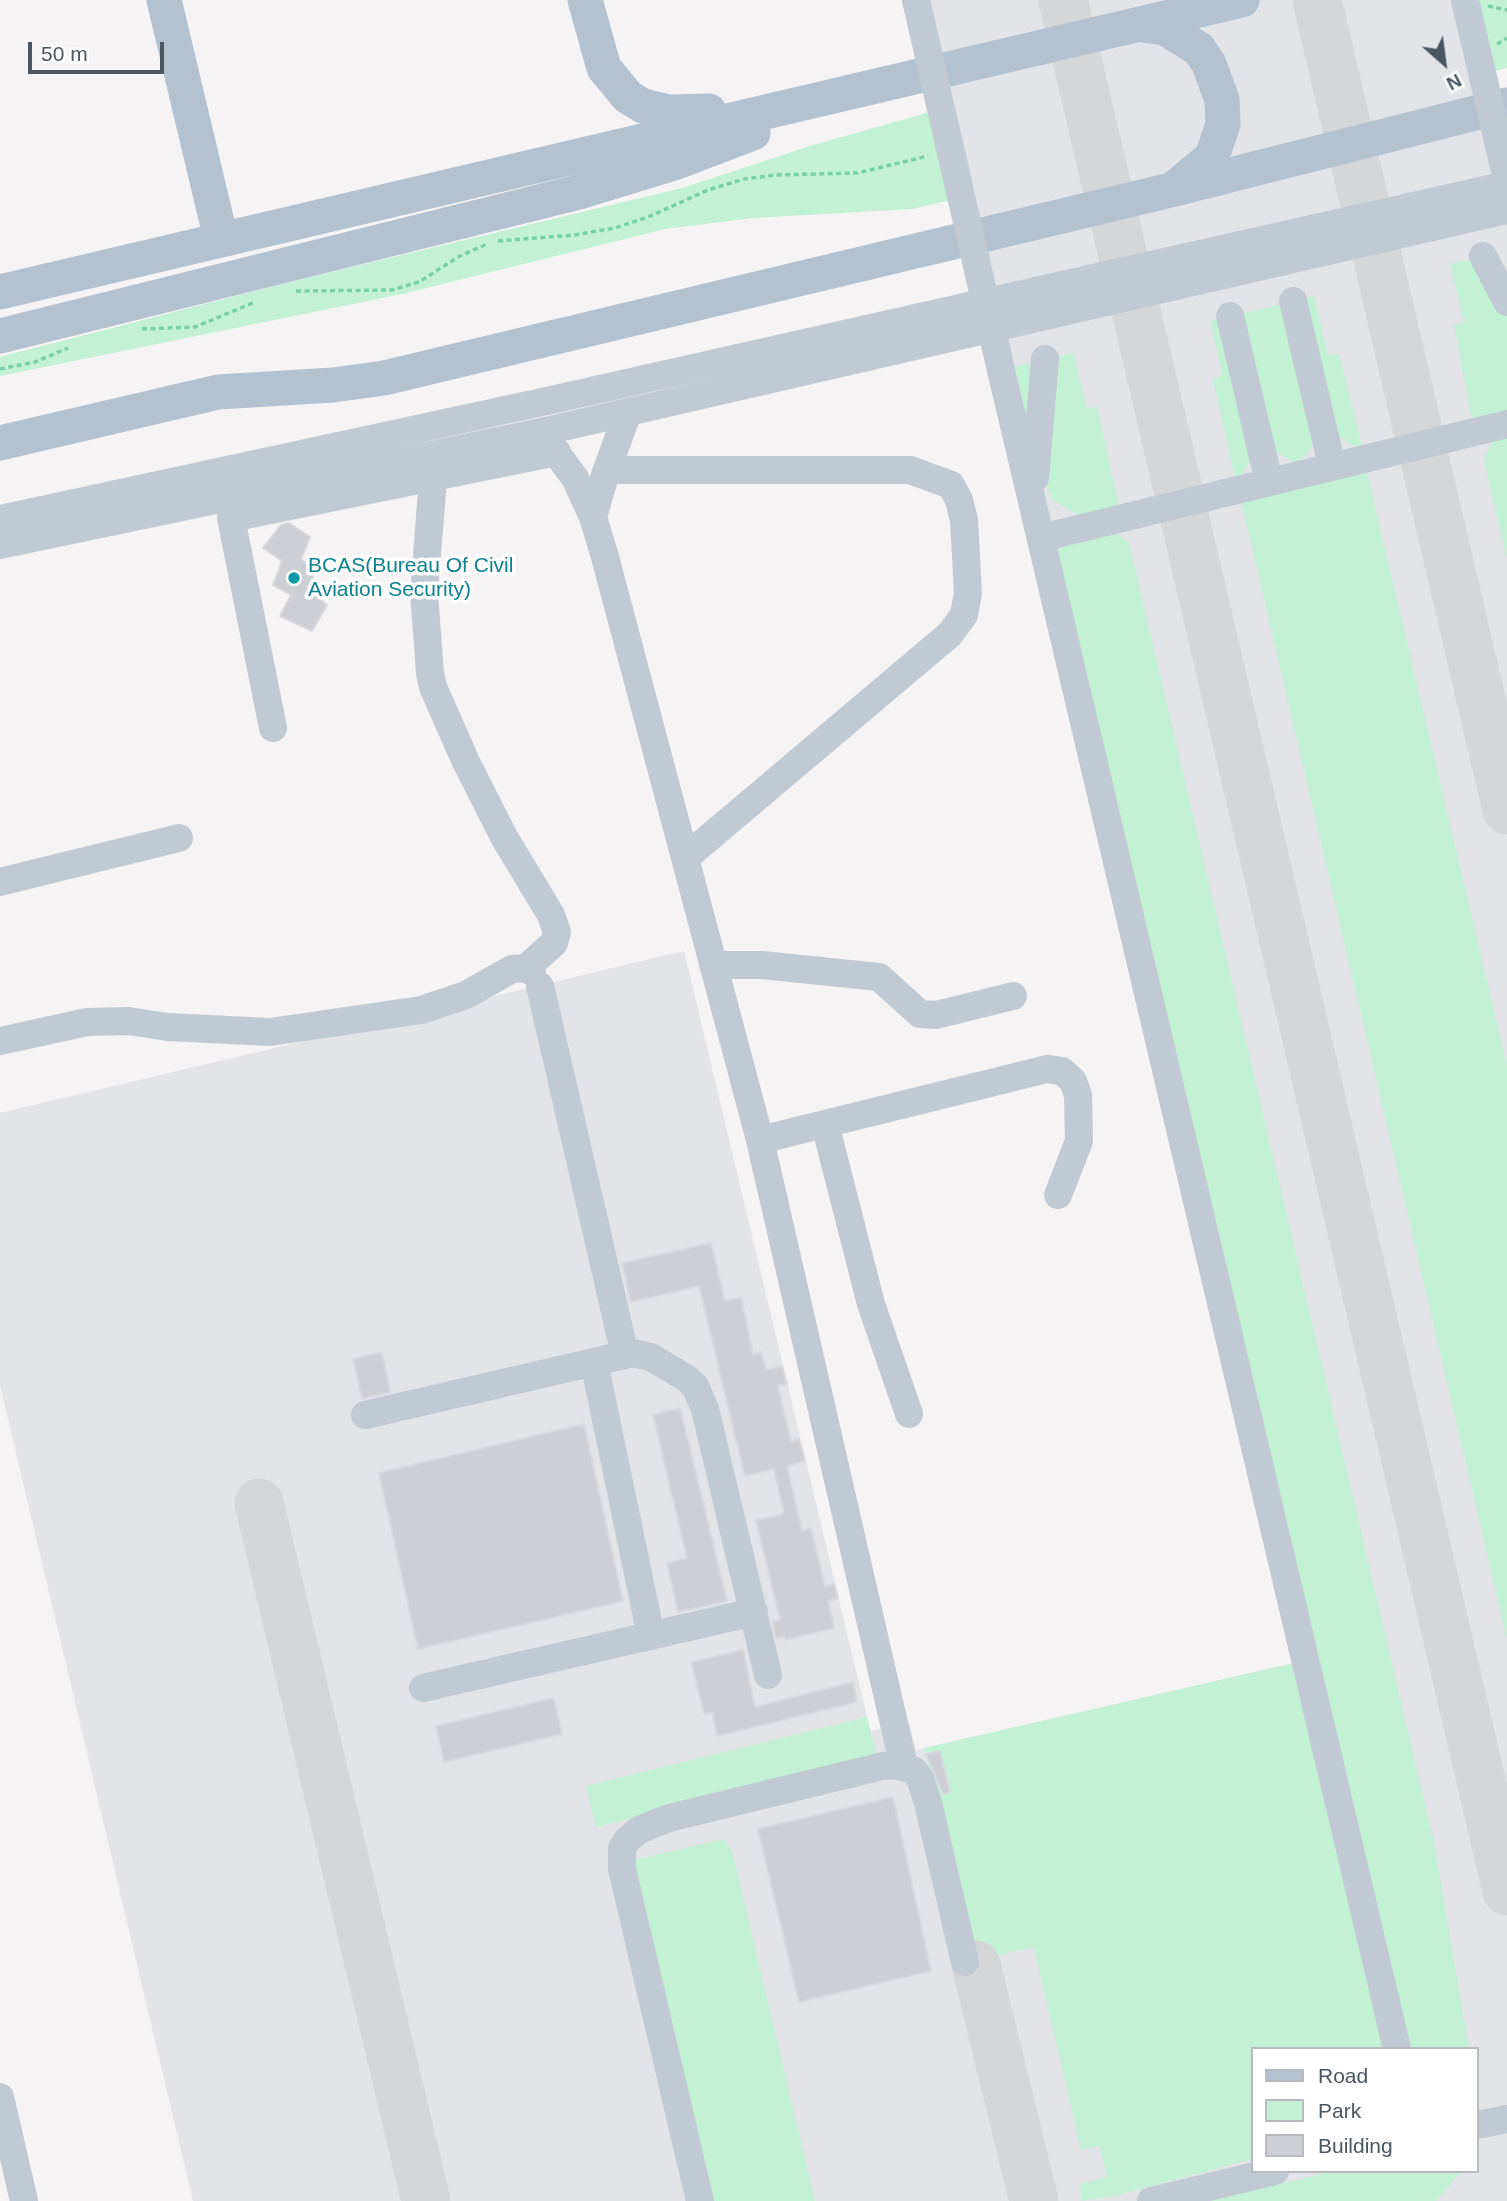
<!DOCTYPE html>
<style>
body{margin:0}
#map{position:relative;width:1507px;height:2201px;overflow:hidden;background:#f5f3f3;font-family:Arial,sans-serif}
canvas{display:block}
.legend{position:absolute;left:1251px;top:2047px;width:228px;height:126px;box-sizing:border-box;background:#fff;border:2px solid #b7bbc0;margin:0;padding:9px 12px;list-style:none;font-size:21px;color:#4a5661}
.legend li{display:flex;align-items:center;gap:14px;height:35px}
.legend b{width:35px;border:2px solid #b7bbc0}
.north{position:absolute;left:1409px;top:28px;width:70px;height:70px;-webkit-text-stroke:5px #fff;paint-order:stroke;rotate:152deg;font-size:19px;font-weight:700;line-height:28px;text-align:center;color:#4a5661}
.north::after{content:'';display:block;margin:auto;width:24px;height:32px;background:#4a5661;clip-path:polygon(50% 0,100% 100%,50% 72%,0 100%)}
.scale{position:absolute;left:28px;top:42px;width:136px;height:32px;box-sizing:border-box;border:4px solid #4a5661;border-top:0;padding-left:9px;font-size:21px;line-height:24px;white-space:nowrap;color:#4a5661;-webkit-text-stroke:5px #fff;paint-order:stroke}
</style>
<div id="map">
<canvas width="1507" height="2201"></canvas>
<ul class="legend">
<li><b style="height:9px;background:#b3c2d1"></b>Road</li>
<li><b style="height:19px;background:#c3f1d5"></b>Park</li>
<li><b style="height:19px;background:#cdcfd5"></b>Building</li>
</ul>
<div class="north">N</div>
<div class="scale">50 m</div>
</div>
<script>
const ctx = document.querySelector('canvas').getContext('2d');
ctx.lineJoin = 'round';
function paint(path, color) {
  ctx.fillStyle = color;
  ctx.fill(path, 'evenodd');
}
function toPath(rows) {
  const path = new Path2D();
  for (const r of rows) {
    path.moveTo(r[0], r[1]);
    for (let i = 2; i < r.length; i += 2) path.lineTo(r[i], r[i + 1]);
  }
  return path;
}
function stroke(path, color, width, dash) {
  ctx.strokeStyle = color;
  ctx.lineWidth = width;
  ctx.lineCap = dash ? 'butt' : 'round';
  ctx.setLineDash(dash || []);
  ctx.stroke(path);
}
function write(font, color, halo, rows, align = 'center') {
  ctx.font = font + ' Arial,sans-serif';
  ctx.lineWidth = 7;
  ctx.setLineDash([]);
  ctx.textBaseline = 'middle';
  ctx.strokeStyle = halo;
  ctx.fillStyle = color;
  for (const [text, x, y, turn = 0] of rows) {
    ctx.save();
    ctx.translate(x, y);
    ctx.rotate((+turn || 0) * Math.PI / 180);
    ctx.textAlign = isNaN(turn) ? turn : align;
    if (halo) ctx.strokeText(text, 0, 0);
    ctx.fillText(text, 0, 0);
    ctx.restore();
  }
}
paint(toPath([
 [908,0,1472,0,1507,149,1507,2201,193,2201,0,1385,0,1113,684,951,867,1717,587,1786,597,1827,877,1758,871,1731,909,1722,916,1750,1298,1662],
 [1253,2049,1477,2049,1477,2171,1253,2171]
]), '#e2e4e7');
paint(toPath([
 [1472,0,1507,0,1507,68,1489,72],
 [934,111,955,199,912,209,753,218,665,229,402,294,0,376,0,357,298,280,682,188,810,146],
 [1474,259,1507,312,1507,417,1473,425,1454,325,1464,322,1450,264],
 [1314,296,1328,355,1339,354,1363,451,1336,435,1300,299],
 [1287,303,1314,441,1307,454,1296,463,1276,452,1236,315],
 [1224,317,1252,452,1249,462,1236,482,1213,379,1223,376,1210,321],
 [1073,353,1087,409,1097,407,1119,507,1087,514,1077,514,1054,501,1045,483,1051,358],
 [1038,361,1029,471,1007,369],
 [1507,433,1507,559,1485,464,1485,456,1496,436],
 [1365,465,1507,1066,1507,1639,1240,496],
 [1116,533,1129,543,1434,1843,1469,2049,1402,2049,1055,540],
 [1299,1662,1390,2049,1253,2049,1253,2159,1114,2196,1081,2201,1080,2184,1107,2177,1100,2146,1081,2150,1034,1947,975,1960,924,1748],
 [867,1717,878,1759,596,1827,586,1786],
 [725,1839,727,1847,731,1847,815,2201,706,2201,629,1861],
 [1334,2171,1461,2171,1436,2201,1209,2201]
]), '#c3f1d5');
stroke(toPath([
 [1063,0,1507,1891],
 [1317,0,1507,810],
 [259,1503,426,2201],
 [976,1965,1034,2201]
]), '#d5d6d8', 49);
const building = toPath([
 [289,523,310,537,301,559,316,572,307,588,327,605,312,631,280,616,291,595,273,585,282,561,263,548,281,525,289,523],
 [711,1243,725,1301,741,1297,753,1354,761,1352,766,1370,782,1366,787,1384,778,1386,791,1442,799,1439,805,1461,787,1466,802,1531,811,1528,825,1586,834,1584,838,1598,828,1601,834,1628,785,1640,784,1636,776,1638,772,1621,780,1620,756,1520,784,1514,774,1469,745,1476,699,1286,631,1302,622,1263,711,1243],
 [382,1352,390,1392,362,1399,353,1359,382,1352],
 [680,1408,727,1601,678,1612,667,1563,687,1558,653,1415,680,1408],
 [584,1424,623,1601,418,1649,379,1473,584,1424],
 [743,1650,755,1707,853,1682,857,1702,717,1736,712,1712,704,1714,691,1662,743,1650],
 [554,1698,562,1734,444,1762,436,1726,554,1698],
 [940,1751,950,1792,943,1794,926,1754,940,1751],
 [893,1797,931,1971,799,2002,758,1829,893,1797]
]);
paint(building, '#cdcfd5');
stroke(building, '#d7d9de', 2);
stroke(toPath([
 [1488,6,1507,10],
 [1497,44,1507,38],
 [498,241,574,235,615,228,648,217,708,190,744,179,776,175,857,173,928,156],
 [296,291,392,290,419,282,458,257,487,244],
 [142,329,195,327,255,302],
 [0,369,35,362,68,348]
]), '#7ad0a6', 3.5, [5, 3.5]);
stroke(toPath([
 [1483,256,1507,302],
 [1293,301,1332,466],
 [1230,316,1269,482],
 [1001,370,1397,2049],
 [541,432,575,478,593,517,605,557,760,1140,904,1767],
 [606,472,628,412],
 [1035,478,1045,359],
 [433,479,424,593,430,673,433,687,466,762,504,837,551,915,557,932,554,943,526,968],
 [593,517,606,472,615,470,910,470,951,485,959,500,964,520,968,593,964,615,950,634,685,858],
 [0,519,547,401,1507,185],
 [1041,538,1507,424],
 [0,545,541,432,1507,210],
 [273,728,231,518,557,452],
 [0,882,179,838],
 [713,965,762,965,879,977,920,1014,936,1015,1013,996],
 [540,986,625,1355],
 [0,1041,87,1022,128,1021,168,1027,270,1032,421,1010,466,995,512,969,526,968,532,972],
 [825,1124,871,1304,909,1414],
 [760,1140,1047,1069,1062,1071,1073,1081,1078,1095,1079,1141,1058,1195],
 [594,1362,651,1636],
 [365,1415,633,1353,651,1357,686,1378,695,1386,705,1409,768,1675],
 [423,1688,754,1612],
 [0,2097,24,2201],
 [1477,2125,1507,2119],
 [700,2201,622,1869,622,1848,628,1839,639,1830,669,1818,883,1766,895,1765,913,1770,920,1778,928,1803,965,1962],
 [1151,2201,1275,2171]
]), '#c1cad2', 28);
stroke(toPath([
 [164,0,221,239],
 [585,0,604,68,628,97,643,106,669,112,709,111],
 [1143,25,1165,28,1199,49,1209,64,1222,100,1223,124,1212,157,1177,186],
 [0,292,1242,0],
 [0,336,579,192,677,162,753,133],
 [0,443,218,392,333,385,384,378,1171,190,1507,105]
]), '#b3c2d1', 35);
stroke(toPath([
 [916,0,1001,370],
 [1465,0,1507,180]
]), '#c1cad2', 28);
for (const [x, y, r, color] of [
 [294,578,7,"#0f9aa8"]
]) {
  const dot = new Path2D();
  dot.arc(x, y, r, 0, 2 * Math.PI);
  ctx.fillStyle = color;
  ctx.fill(dot);
  stroke(dot, '#fff', 2.5);
}
write('21px', '#0d838f', '#fff', [
 ["BCAS(Bureau Of Civil",308,566],
 ["Aviation Security)",308,590]
], 'left');
</script>
